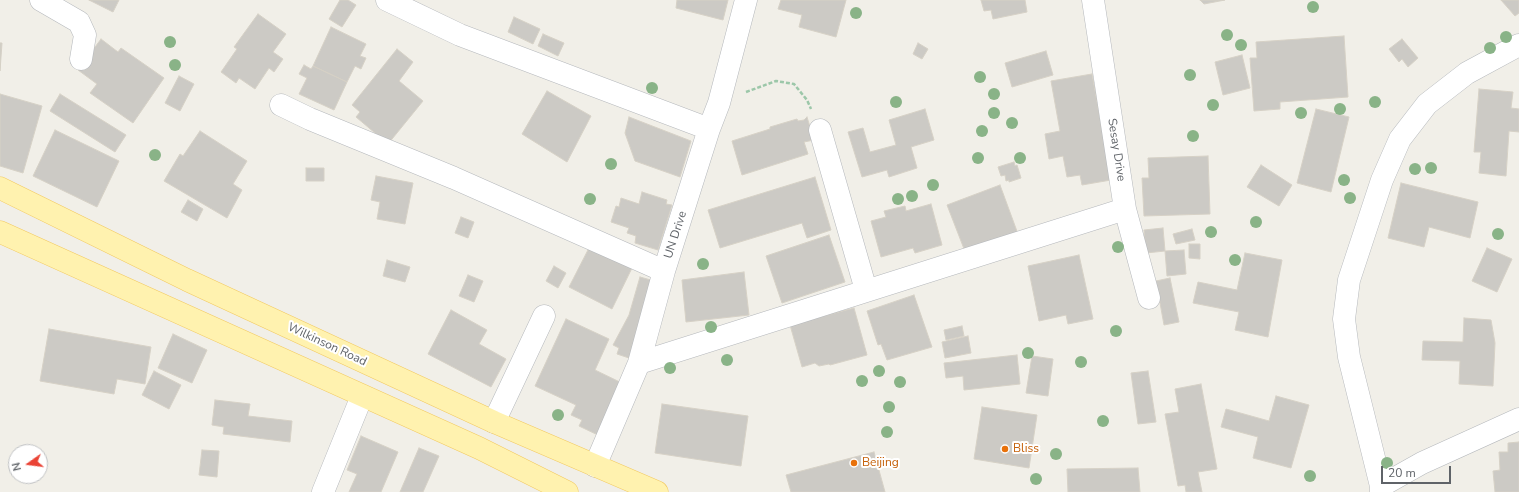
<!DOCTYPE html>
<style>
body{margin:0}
#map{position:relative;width:1519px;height:492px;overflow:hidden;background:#f1efe8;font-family:"Nunito Sans",sans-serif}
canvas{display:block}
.north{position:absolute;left:8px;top:444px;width:40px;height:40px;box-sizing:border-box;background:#fff;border:1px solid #bfc1c3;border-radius:50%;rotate:256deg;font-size:11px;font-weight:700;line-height:16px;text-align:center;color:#5f6368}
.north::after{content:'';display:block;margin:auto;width:14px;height:18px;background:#ea4335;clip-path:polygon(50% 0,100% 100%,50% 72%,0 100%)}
.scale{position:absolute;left:1381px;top:466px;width:70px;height:18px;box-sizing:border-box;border:2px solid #5f6368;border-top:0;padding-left:5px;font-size:12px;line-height:14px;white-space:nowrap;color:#5f6368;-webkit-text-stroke:3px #fff;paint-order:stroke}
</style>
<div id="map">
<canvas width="1519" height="492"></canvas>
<div class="north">N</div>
<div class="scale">20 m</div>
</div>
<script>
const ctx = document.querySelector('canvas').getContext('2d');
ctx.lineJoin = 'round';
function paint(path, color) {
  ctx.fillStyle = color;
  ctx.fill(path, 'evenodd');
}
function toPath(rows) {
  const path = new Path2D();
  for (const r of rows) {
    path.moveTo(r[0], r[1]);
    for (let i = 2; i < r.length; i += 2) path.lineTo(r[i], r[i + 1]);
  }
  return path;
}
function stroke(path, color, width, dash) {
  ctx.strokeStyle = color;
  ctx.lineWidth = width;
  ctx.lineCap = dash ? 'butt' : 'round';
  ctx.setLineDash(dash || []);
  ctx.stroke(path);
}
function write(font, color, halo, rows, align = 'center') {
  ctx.font = font + ' "Nunito Sans",sans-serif';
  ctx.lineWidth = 4;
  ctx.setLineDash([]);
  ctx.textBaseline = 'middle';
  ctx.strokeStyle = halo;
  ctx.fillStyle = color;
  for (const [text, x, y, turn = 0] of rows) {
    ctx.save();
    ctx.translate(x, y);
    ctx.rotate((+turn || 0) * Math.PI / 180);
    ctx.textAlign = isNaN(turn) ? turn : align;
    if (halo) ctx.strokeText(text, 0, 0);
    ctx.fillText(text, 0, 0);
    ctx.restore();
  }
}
const building = toPath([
 [89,0,119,0,113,12,89,0],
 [340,0,348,0,356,5,342,27,329,19,340,0],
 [677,0,728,0,723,20,676,8,677,0],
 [781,0,846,0,836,37,799,27,802,15,778,9,781,0],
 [981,0,1025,0,1027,12,993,19,991,10,984,11,981,0],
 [1200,0,1225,0,1204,4,1200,0],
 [1501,0,1519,0,1519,13,1515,16,1501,0],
 [258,14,286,34,273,52,283,59,274,72,269,68,255,89,239,78,236,83,221,72,237,49,234,47,258,14],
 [514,17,540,29,533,44,508,32,514,17],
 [331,27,366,44,360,56,366,58,361,69,355,66,347,82,313,66,331,27],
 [543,34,564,43,558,56,538,46,543,34],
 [1344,36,1348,97,1280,102,1280,109,1254,111,1250,58,1257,58,1256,42,1344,36],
 [101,39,118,52,121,48,164,78,133,123,90,93,97,84,78,70,101,39],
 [1402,39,1418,58,1408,67,1402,59,1399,62,1389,49,1402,39],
 [0,43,2,43,0,71,0,43],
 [918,43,928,49,922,59,913,54,918,43],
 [397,49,413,62,399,81,423,101,388,144,356,117,360,112,352,105,397,49],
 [1046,51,1053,75,1012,87,1005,63,1046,51],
 [1242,55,1250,88,1223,95,1215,62,1242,55],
 [304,65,311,69,313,66,347,82,334,110,299,94,307,78,299,74,304,65],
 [1092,74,1111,180,1082,185,1080,175,1067,177,1063,156,1049,159,1045,134,1060,131,1051,81,1092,74],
 [179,76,194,84,180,111,165,103,179,76],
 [1479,89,1513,92,1511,108,1519,109,1519,132,1509,131,1506,176,1479,173,1481,152,1474,152,1479,89],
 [547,91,591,116,567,162,522,134,547,91],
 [0,94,42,106,23,173,0,166,0,94],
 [60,94,126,135,115,152,50,111,60,94],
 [925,109,934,140,911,147,917,168,889,177,887,170,862,177,848,132,863,128,870,152,896,145,889,120,925,109],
 [1316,109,1349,117,1331,192,1297,183,1316,109],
 [629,117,691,141,680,177,635,161,625,133,629,117],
 [807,117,814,140,804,142,808,154,742,175,732,141,770,129,770,127,797,119,798,121,804,120,807,117],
 [55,130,119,161,97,207,33,176,55,130],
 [200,131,247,161,233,184,242,190,227,218,164,181,180,154,183,156,200,131],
 [1208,156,1210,214,1144,216,1142,178,1149,178,1148,158,1208,156],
 [1014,162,1015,166,1017,165,1021,178,1009,182,1009,180,1006,181,1005,175,1001,176,998,167,1014,162],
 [1261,165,1292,185,1279,206,1247,187,1261,165],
 [306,168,324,168,324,181,306,181,306,168],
 [376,176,413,183,405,224,377,219,380,202,371,200,376,176],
 [815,177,831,230,807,238,802,223,720,248,708,210,815,177],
 [1401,183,1478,202,1470,238,1429,227,1424,247,1388,238,1401,183],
 [1000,185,1018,234,966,254,947,205,1000,185],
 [642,192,667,200,666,204,672,205,658,250,635,243,636,236,627,233,629,228,611,222,616,206,619,207,621,198,639,204,642,192],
 [188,200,203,209,197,221,181,212,188,200],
 [931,204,942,245,915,253,913,248,881,257,871,221,886,217,884,211,905,206,906,211,931,204],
 [461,217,474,222,468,238,455,233,461,217],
 [1163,228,1165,251,1146,253,1144,230,1163,228],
 [1192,229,1195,240,1176,244,1173,234,1192,229],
 [829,235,845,282,782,303,766,256,829,235],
 [1189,244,1200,244,1200,259,1189,258,1189,244],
 [590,246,632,268,612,309,569,287,590,246],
 [1487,248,1512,259,1497,292,1472,281,1487,248],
 [1184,250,1186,274,1167,276,1165,251,1184,250],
 [1245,253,1282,260,1268,337,1235,330,1239,312,1193,303,1198,282,1237,290,1245,253],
 [1079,255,1093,319,1068,324,1066,315,1039,321,1028,266,1079,255],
 [387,260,410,267,405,282,383,276,387,260],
 [554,266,566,273,558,288,546,281,554,266],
 [744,272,749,315,686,322,682,280,744,272],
 [468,275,483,281,474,302,459,296,468,275],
 [640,277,658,282,635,360,617,354,619,348,613,345,629,315,640,277],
 [1170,278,1179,322,1164,325,1156,281,1170,278],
 [914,295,932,347,887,360,881,344,878,345,867,311,914,295],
 [854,308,867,355,830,365,829,364,819,366,815,363,802,367,790,325,854,308],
 [451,310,487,330,479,344,506,359,491,387,428,354,451,310],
 [1464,318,1491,320,1495,343,1493,386,1459,384,1460,361,1422,360,1423,341,1463,342,1464,318],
 [566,319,609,339,595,370,626,385,602,437,579,426,582,420,571,415,576,405,535,386,566,319],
 [962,326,964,336,946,340,944,330,962,326],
 [49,329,151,347,145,384,117,379,114,394,40,381,49,329],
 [173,334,207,350,192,383,158,368,173,334],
 [968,336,971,353,945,358,942,342,968,336],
 [1017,355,1020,384,964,390,963,376,946,378,944,363,1017,355],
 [1032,356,1053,359,1048,396,1026,393,1032,356],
 [154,371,181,385,169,409,142,395,154,371],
 [1148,371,1156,422,1138,424,1131,373,1148,371],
 [1201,384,1217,469,1198,472,1202,492,1186,492,1185,485,1178,486,1165,414,1179,412,1175,389,1201,384],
 [1276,396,1309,405,1291,468,1253,458,1258,437,1221,427,1226,409,1269,421,1276,396],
 [215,400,250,404,248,416,292,421,290,442,223,434,224,427,212,425,215,400],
 [662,404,748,416,741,466,655,453,662,404],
 [982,407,1037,415,1029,468,974,459,982,407],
 [361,436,398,452,381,492,349,492,357,474,347,470,361,436],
 [1519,442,1519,492,1495,492,1493,471,1500,470,1499,452,1508,452,1508,443,1519,442],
 [419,448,439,456,423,492,400,492,419,448],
 [202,450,219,451,217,477,199,475,202,450],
 [874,452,885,492,791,492,786,475,874,452],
 [1138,468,1140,492,1068,492,1067,469,1138,468]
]);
paint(building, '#cccac5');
stroke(building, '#d6d1c6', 1);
const minor = toPath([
 [41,0,79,22,85,35,81,59],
 [387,0,460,35,709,129],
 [1093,0,1125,209,1149,298],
 [281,105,310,119,454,178,664,271],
 [820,130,866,290],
 [639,363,1125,209],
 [494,422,544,316],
 [595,466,639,363,664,271,709,129,719,103,746,0],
 [1381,486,1422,463,1519,419],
 [323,492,362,396],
 [1381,492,1381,486,1349,357,1344,319,1349,280,1382,180,1400,139,1427,104,1467,73,1519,45]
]);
const major = toPath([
 [0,188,187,280,494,422,657,492],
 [0,232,479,448,567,492]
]);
stroke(minor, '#b5b8bc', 23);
stroke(major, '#f2c960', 23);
stroke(toPath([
 [746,92,776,81,794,84,807,100,811,109]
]), '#9cc7a9', 2.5, [4, 2]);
stroke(minor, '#fff', 22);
stroke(major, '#fff2af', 22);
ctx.fillStyle = '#89b387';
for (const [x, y] of [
 [1313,7],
 [856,13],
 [1227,35],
 [1506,37],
 [170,42],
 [1241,45],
 [1490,48],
 [175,65],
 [1190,75],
 [980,77],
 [652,88],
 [994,94],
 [896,102],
 [1375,102],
 [1213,105],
 [1340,109],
 [994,113],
 [1301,113],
 [1012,123],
 [982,131],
 [1193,136],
 [155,155],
 [978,158],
 [1020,158],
 [611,164],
 [1431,168],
 [1415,169],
 [1344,180],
 [933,185],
 [912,196],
 [1350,198],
 [590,199],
 [898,199],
 [1256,222],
 [1211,232],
 [1498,234],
 [1118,247],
 [1235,260],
 [703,264],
 [711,327],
 [1116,331],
 [1028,353],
 [727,360],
 [1081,362],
 [670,368],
 [879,371],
 [862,381],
 [900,382],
 [889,407],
 [558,415],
 [1103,421],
 [887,432],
 [1056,454],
 [1387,463],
 [1310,476],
 [1036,479]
]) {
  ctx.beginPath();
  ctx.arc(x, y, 6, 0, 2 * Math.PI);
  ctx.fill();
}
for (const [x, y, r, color] of [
 [1005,449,4,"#e8710a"],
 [854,463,4,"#e8710a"]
]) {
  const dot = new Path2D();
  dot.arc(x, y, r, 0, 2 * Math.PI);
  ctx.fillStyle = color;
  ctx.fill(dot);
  stroke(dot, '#fff', 1.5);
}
write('12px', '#5f6368', '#fff', [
 ["Sesay Drive",1116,150,81],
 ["UN Drive",676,235,-72],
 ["Wilkinson Road",327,345,25]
]);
write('12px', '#c56008', '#fff', [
 ["Bliss",1013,449],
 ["Beijing",862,463]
], 'left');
</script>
